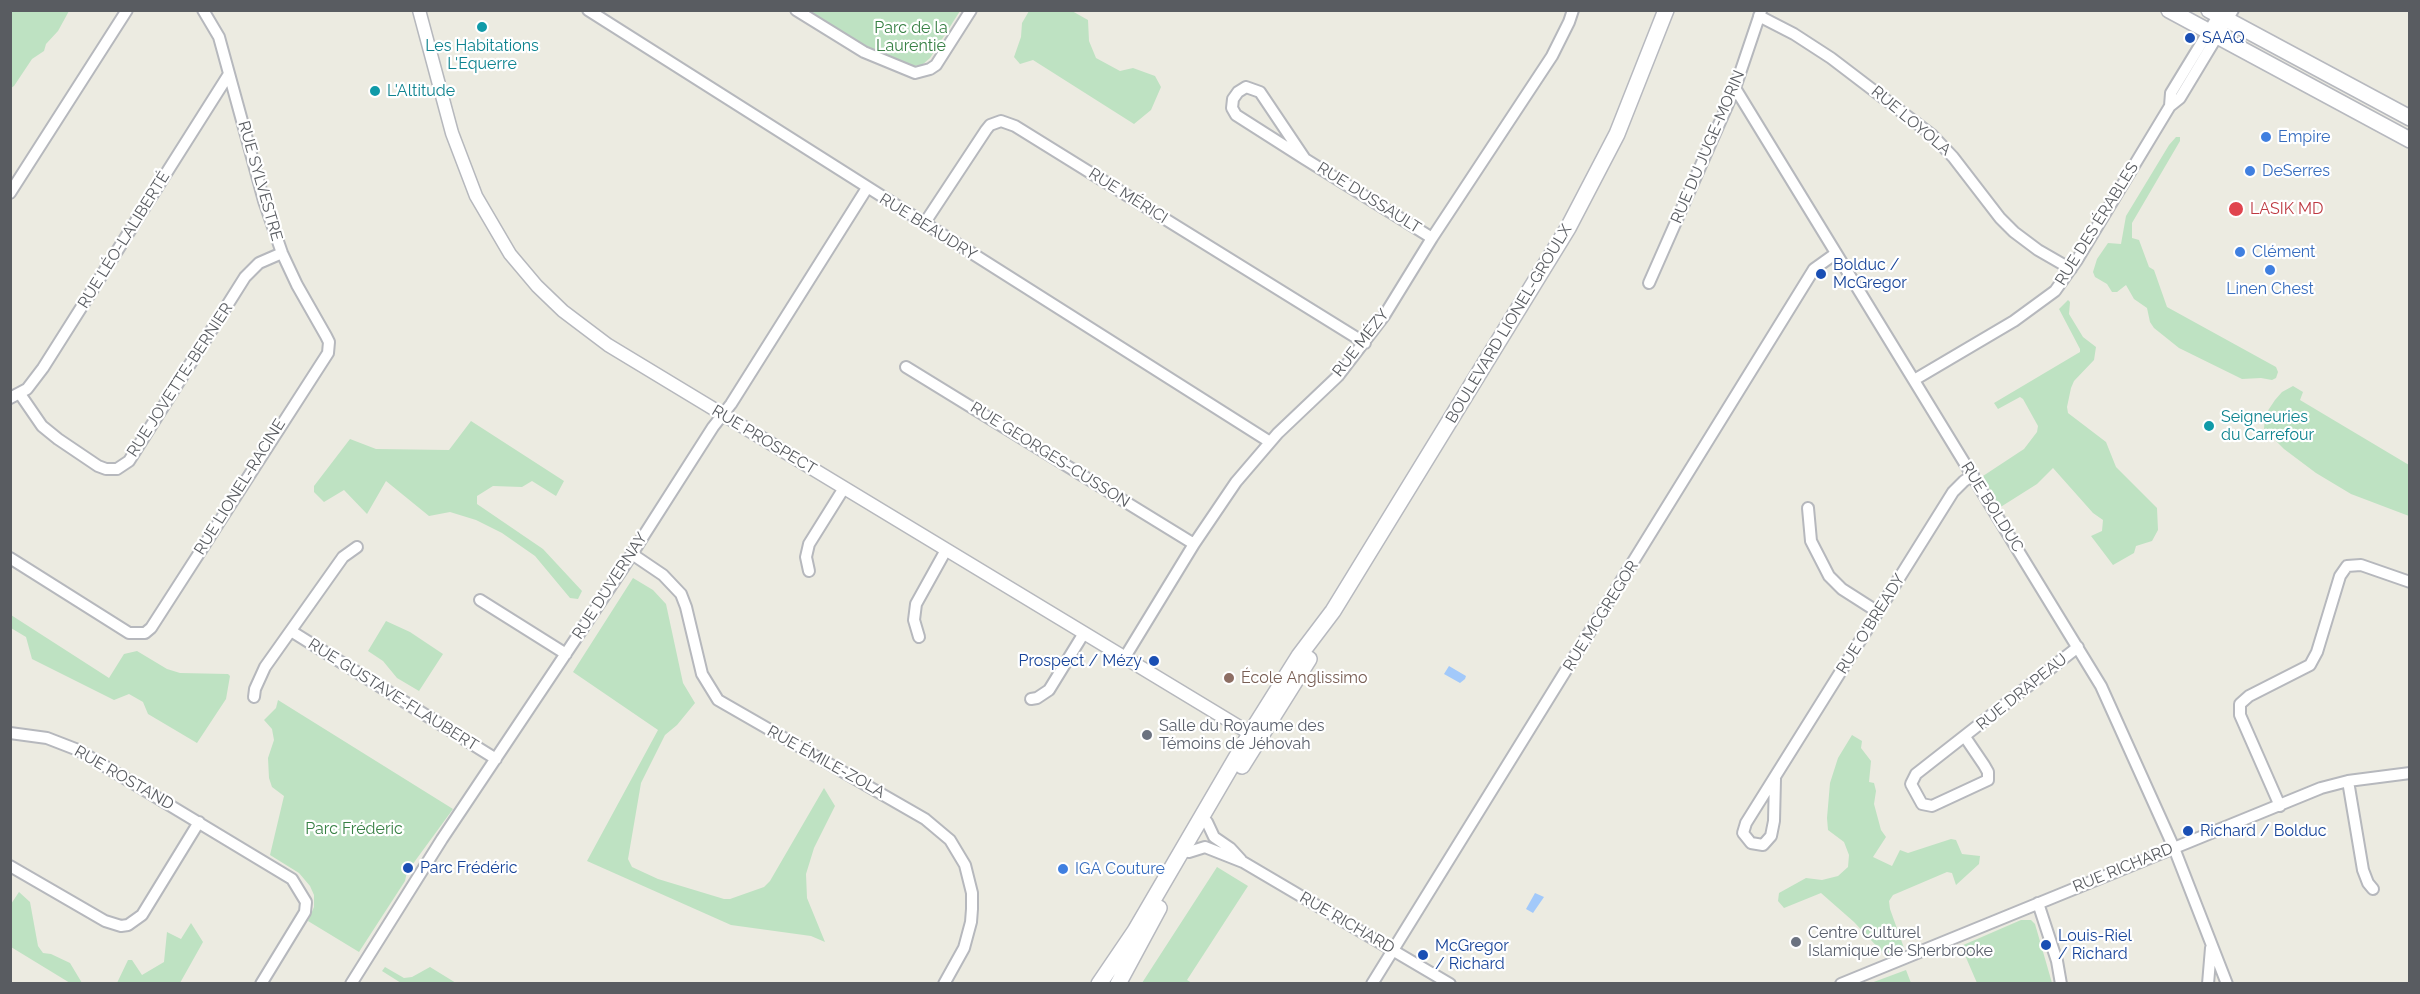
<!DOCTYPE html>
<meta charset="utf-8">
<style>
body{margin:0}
#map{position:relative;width:2420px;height:994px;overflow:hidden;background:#ecebe1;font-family:Raleway,sans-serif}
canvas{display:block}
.frame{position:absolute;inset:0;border:12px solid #595c61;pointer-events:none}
</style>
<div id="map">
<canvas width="2420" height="994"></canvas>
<div class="frame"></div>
</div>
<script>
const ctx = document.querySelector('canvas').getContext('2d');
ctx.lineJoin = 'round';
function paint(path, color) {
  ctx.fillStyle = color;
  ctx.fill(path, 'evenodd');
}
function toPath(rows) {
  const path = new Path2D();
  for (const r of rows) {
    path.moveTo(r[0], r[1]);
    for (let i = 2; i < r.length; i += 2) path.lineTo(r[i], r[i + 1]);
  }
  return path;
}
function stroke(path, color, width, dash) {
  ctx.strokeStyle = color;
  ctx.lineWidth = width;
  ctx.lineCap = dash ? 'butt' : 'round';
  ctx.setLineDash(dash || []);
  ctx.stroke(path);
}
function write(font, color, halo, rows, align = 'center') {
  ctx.font = font + ' Raleway,sans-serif';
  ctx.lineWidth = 4.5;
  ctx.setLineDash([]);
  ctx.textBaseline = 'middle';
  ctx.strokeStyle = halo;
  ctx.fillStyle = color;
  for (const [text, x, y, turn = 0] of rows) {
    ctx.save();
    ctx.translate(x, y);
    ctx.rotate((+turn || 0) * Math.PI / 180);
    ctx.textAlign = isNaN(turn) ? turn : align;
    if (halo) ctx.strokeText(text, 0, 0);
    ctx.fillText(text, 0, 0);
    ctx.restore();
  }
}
paint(toPath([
 [11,10,69,11,58,31,46,44,44,51,32,59,14,86,11,88],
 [807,11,960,11,930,58,922,65,914,66,885,55,859,42],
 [1029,11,1072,11,1088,20,1089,41,1096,58,1120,71,1133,68,1155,76,1161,87,1151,110,1134,124,1033,60,1020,64,1014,57,1021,37,1022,23],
 [2176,137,2180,137,2180,141,2132,223,2132,238,2139,240,2149,267,2154,270,2167,307,2276,367,2278,372,2276,378,2272,380,2261,378,2242,379,2179,348,2154,328,2150,322,2147,308,2134,299,2126,285,2117,292,2112,292,2107,284,2095,277,2093,272,2097,259,2108,243,2121,244,2126,216,2169,145],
 [2068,300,2070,302,2069,314,2083,337,2096,347,2094,360,2074,381,2071,388,2067,407,2068,413,2106,442,2116,467,2157,508,2158,530,2152,541,2136,546,2134,553,2113,565,2091,536,2102,531,2103,520,2093,513,2053,468,2037,484,1999,508,1983,476,2024,449,2037,432,2038,426,2023,399,2020,397,1998,409,1994,403,2080,352,2080,349,2059,309],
 [2293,386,2303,392,2300,400,2409,465,2409,516,2351,494,2316,473,2284,449,2264,429,2265,415,2275,400,2282,392],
 [471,421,564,481,556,496,532,481,522,487,493,486,477,496,477,504,543,549,582,591,578,599,570,598,535,556,502,533,476,520,450,512,429,516,386,481,367,514,344,490,324,502,314,492,314,486,350,439,376,449,449,450],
 [633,578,653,590,666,604,683,683,695,703,677,725,665,735,641,783,628,859,632,867,658,879,724,899,730,899,764,887,770,881,824,788,835,806,814,848,806,874,807,898,825,942,811,936,731,925,587,861,658,730,573,672],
 [11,615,109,678,124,654,137,651,167,669,180,673,228,674,230,676,226,699,197,743,148,714,143,702,129,694,114,700,32,659,26,637,11,628],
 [386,621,410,632,443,654,419,691,397,678,383,661,368,651],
 [278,700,453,809,407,872,405,881,359,952,308,921,314,907,314,895,310,886,299,873,270,855,284,796,272,787,269,778,268,758,274,740,272,729,264,720,276,708],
 [1852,735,1862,741,1861,748,1871,761,1869,782,1874,783,1876,791,1874,804,1881,830,1886,837,1873,857,1892,866,1900,850,1908,853,1951,839,1956,840,1962,854,1980,856,1979,864,1956,885,1952,873,1947,872,1893,895,1889,901,1890,909,1904,948,1885,955,1854,922,1821,893,1784,908,1778,901,1779,893,1806,878,1822,880,1838,876,1848,867,1849,855,1844,842,1828,830,1827,818,1830,783,1838,758],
 [1217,867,1248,886,1187,980,1192,983,1142,983],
 [19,892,30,902,38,946,43,953,51,954,70,963,82,983,70,983,11,947,11,904],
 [2021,920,2031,920,2035,924,2052,983,1977,983,1961,946],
 [191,923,203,942,180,983,117,983,128,960,132,960,142,975,164,962,167,932,181,939],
 [385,967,404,978,412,977,430,967,456,983,401,983,382,971],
 [1906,970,1911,983,1871,983]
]), '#bee2c2');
paint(toPath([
 [1449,666,1466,676,1465,679,1460,683,1444,674],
 [1535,893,1544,897,1533,913,1526,909]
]), '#a2c9fa');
const minor = toPath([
 [588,10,1270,442],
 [796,10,864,52,915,73,930,69,936,65,971,10],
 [1759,16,1794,34,1831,58,1932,135,1953,157,2000,218,2014,232,2038,250,2071,269],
 [1246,87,1260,92,1305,159,1236,115,1232,108,1233,99,1238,92,1246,87],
 [1735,88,2101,686,2174,848,2227,984],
 [2170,106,2171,93,2221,11],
 [1305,159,1432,238],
 [10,193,127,10],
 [924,224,986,130,990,125,1001,121,1015,126,1365,343],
 [1649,283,1735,88,1761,11],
 [906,367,1194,544],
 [1914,380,2014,321,2055,291,2077,260,2170,106,2180,98,2233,10],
 [20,394,42,426,58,439,98,466,106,469,117,469,129,461,245,277,259,263,282,253],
 [10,398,27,389,43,368,229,74],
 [1808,508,1811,541,1829,576,1842,589,1878,612],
 [632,554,663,575,681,594,686,607,702,674,718,700,925,819,950,840,965,865,972,893,972,909,971,922,964,948,944,984],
 [10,558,129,633,145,633,151,628,328,353,329,342,326,336,297,285,282,253,264,201,219,37,203,10],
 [809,571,806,557,809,544,844,488],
 [480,600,566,654],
 [291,631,496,759],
 [919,637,914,620,916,604,946,550],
 [1125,657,1194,544,1236,482,1278,433,1338,376,1384,316,1432,238,1552,56,1569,22,1573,10],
 [254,697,255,689,265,667,343,557,357,547],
 [1031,699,1037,698,1049,690,1084,633],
 [10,733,47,738,78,750,292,879,306,902,305,912,261,984],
 [1965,737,1984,765,1988,772,1988,780,1932,806,1922,804,1911,784,1916,774,2078,647],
 [1775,779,1774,821,1771,836,1763,845,1751,843,1743,833,1746,823,1953,492,1964,481,1973,475],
 [2348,781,2363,870,2368,883,2373,889],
 [2280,806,2240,715,2240,704,2249,696,2310,665,2317,652,2340,576,2347,566,2361,565,2410,582],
 [1207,822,1214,837,1230,848,1241,860],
 [1189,852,1205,847,1243,862,1450,984],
 [10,866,105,921,121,926,128,925,142,915,199,822],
 [2038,903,2057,961,2061,984],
 [351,984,442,839,623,568,713,427,731,404,867,188],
 [1372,984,1814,269,1835,254],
 [1841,984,2321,788,2348,781,2410,773],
 [2208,984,2211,948]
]);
const tertiary = toPath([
 [419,10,452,133,476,196,510,254,537,286,563,311,608,345,1256,737]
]);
const secondary = toPath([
 [2169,10,2410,140],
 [2209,10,2410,118],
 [1242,766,1309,659],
 [1099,984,1135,931,1250,734,1299,656,1333,611,1568,228,1617,134,1666,10],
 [1118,984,1159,908]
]);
stroke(minor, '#b6b8bd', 14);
stroke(tertiary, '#b6b8bd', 15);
stroke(secondary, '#b7b9bf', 18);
stroke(minor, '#fff', 10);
stroke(tertiary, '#fff', 12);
stroke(secondary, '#fff', 15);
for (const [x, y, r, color] of [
 [482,27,6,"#0f9aa8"],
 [2190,38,6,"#1a4fb4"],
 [375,91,6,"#0f9aa8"],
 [2266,137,6,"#3f7fe0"],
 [2250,171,6,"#3f7fe0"],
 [2236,209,8,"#e0444e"],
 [2240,252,6,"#3f7fe0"],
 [2270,270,6,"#3f7fe0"],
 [1821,274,6,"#1a4fb4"],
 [2209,426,6,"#0f9aa8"],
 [1154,661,6,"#1a4fb4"],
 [1229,678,6,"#8d6e63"],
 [1147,735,6,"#6b7280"],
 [2188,831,6,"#1a4fb4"],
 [408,868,6,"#1a4fb4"],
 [1063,869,6,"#3f7fe0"],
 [1796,942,6,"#6b7280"],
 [2046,945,6,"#1a4fb4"],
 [1423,955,6,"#1a4fb4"]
]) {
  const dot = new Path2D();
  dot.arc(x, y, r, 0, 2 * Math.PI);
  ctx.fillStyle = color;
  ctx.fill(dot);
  stroke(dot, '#fff', 2);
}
write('16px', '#388145', '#fff', [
 ["Parc de la",911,28],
 ["Laurentie",911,46],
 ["Parc Fréderic",354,829]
]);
write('16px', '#164399', '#fff', [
 ["SAAQ",2202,38],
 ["Bolduc /",1833,265],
 ["McGregor",1833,283],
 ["Prospect / Mézy",1142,661,"right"],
 ["Richard / Bolduc",2200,831],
 ["Parc Frédéric",420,868],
 ["Louis-Riel",2058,936],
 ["/ Richard",2058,954],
 ["McGregor",1435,946],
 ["/ Richard",1435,964]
], 'left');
write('16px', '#0d838f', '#fff', [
 ["Les Habitations",482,46,"center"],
 ["L'Equerre",482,64,"center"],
 ["L'Altitude",387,91],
 ["Seigneuries",2221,417],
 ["du Carrefour",2221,435]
], 'left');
write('16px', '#595c61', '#fff', [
 ["RUE LOYOLA",1911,121,40],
 ["RUE DU JUGE-MORIN",1708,147,-67],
 ["RUE SYLVESTRE",260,181,74],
 ["RUE MÉRICI",1128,196,32],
 ["RUE DUSSAULT",1369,198,32],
 ["RUE DES ÉRABLES",2097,224,-58],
 ["RUE BEAUDRY",928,227,32],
 ["RUE LÉO-LALIBERTÉ",124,240,-58],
 ["BOULEVARD LIONEL-GROULX",1509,324,-59],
 ["RUE MÉZY",1361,343,-52],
 ["RUE JOVETTE-BERNIER",180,380,-57],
 ["RUE PROSPECT",764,440,31],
 ["RUE GEORGES-CUSSON",1050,455,32],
 ["RUE LIONEL-RACINE",240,487,-58],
 ["RUE BOLDUC",1992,507,58],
 ["RUE DUVERNAY",610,586,-57],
 ["RUE MCGREGOR",1601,616,-58],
 ["RUE O'BREADY",1871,624,-58],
 ["RUE DRAPEAU",2022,692,-39],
 ["RUE GUSTAVE-FLAUBERT",393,695,32],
 ["RUE ÉMILE-ZOLA",826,762,29],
 ["RUE ROSTAND",124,778,30],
 ["RUE RICHARD",2123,868,-22],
 ["RUE RICHARD",1347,923,30]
]);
write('16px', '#366cbe', '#fff', [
 ["Empire",2278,137],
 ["DeSerres",2262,171],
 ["Clément",2252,252],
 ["Linen Chest",2270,289,"center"],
 ["IGA Couture",1075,869]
], 'left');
write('16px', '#be3a42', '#fff', [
 ["LASIK MD",2250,209]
], 'left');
write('16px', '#785e54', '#fff', [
 ["École Anglissimo",1241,678]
], 'left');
write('16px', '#5b616d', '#fff', [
 ["Salle du Royaume des",1159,726],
 ["Témoins de Jéhovah",1159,744],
 ["Centre Culturel",1808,933],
 ["Islamique de Sherbrooke",1808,951]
], 'left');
</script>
